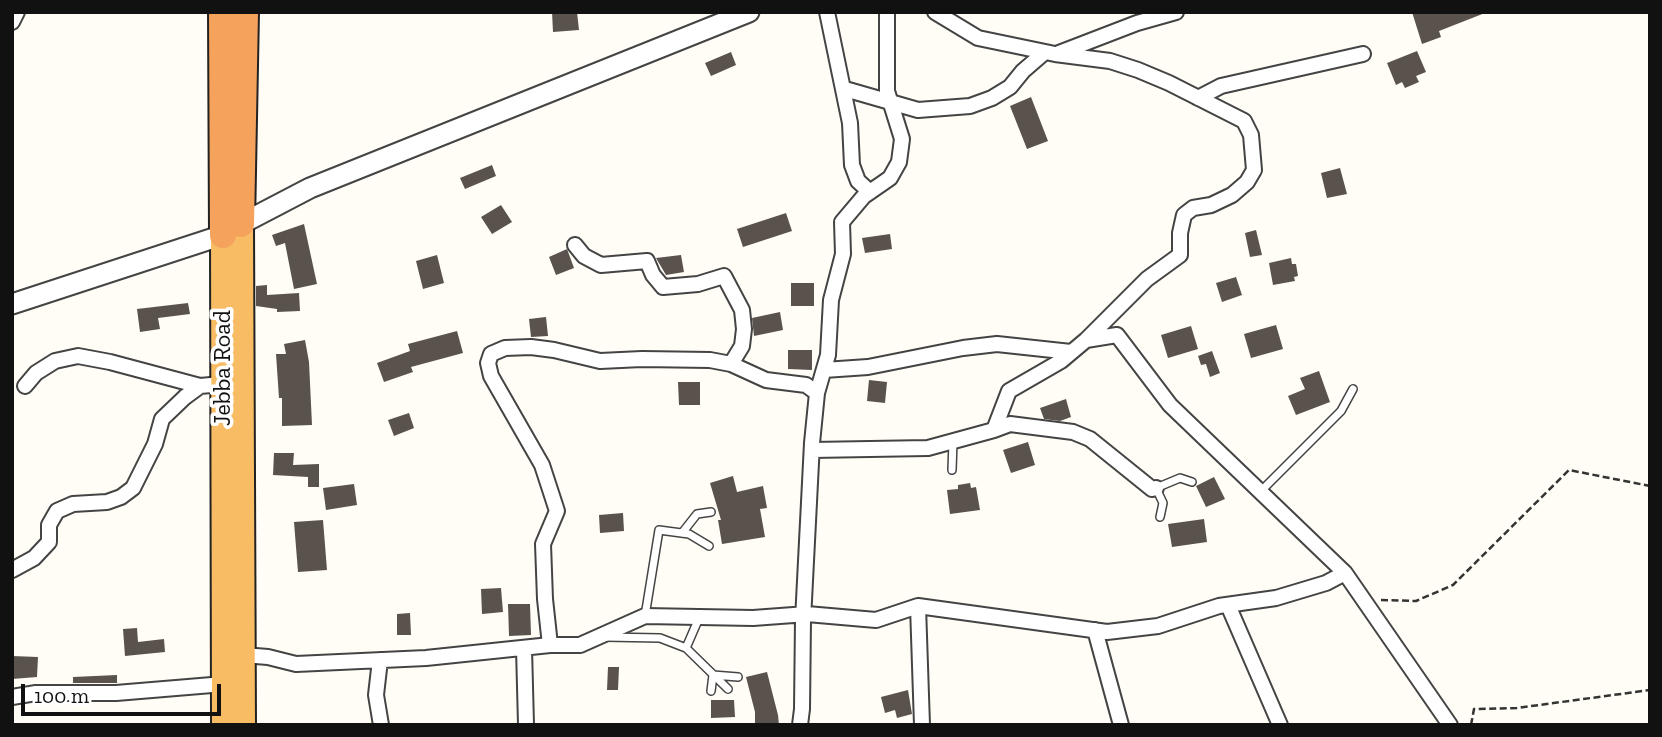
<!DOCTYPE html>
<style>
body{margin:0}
#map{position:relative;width:1662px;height:737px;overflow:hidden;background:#fffdf5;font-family:"Zilla Slab",serif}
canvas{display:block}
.frame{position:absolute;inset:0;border:14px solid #111;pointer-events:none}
.scale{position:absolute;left:21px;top:684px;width:200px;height:32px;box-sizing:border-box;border:4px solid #111;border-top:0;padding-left:9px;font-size:21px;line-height:24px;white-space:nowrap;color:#111;-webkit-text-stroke:5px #fff;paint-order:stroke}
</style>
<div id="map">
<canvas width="1662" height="737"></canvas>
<div class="frame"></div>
<div class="scale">100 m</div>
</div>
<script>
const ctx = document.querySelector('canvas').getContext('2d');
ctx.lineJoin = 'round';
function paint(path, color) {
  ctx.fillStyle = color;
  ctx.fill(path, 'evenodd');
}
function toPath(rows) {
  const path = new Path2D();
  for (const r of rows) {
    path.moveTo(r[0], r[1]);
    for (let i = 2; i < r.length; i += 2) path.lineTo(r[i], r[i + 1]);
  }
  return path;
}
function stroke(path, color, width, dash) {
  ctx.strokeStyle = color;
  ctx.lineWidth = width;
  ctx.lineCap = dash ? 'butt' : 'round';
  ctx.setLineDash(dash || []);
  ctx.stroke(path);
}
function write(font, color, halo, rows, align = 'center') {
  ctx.font = font + ' "Zilla Slab",serif';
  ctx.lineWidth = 7;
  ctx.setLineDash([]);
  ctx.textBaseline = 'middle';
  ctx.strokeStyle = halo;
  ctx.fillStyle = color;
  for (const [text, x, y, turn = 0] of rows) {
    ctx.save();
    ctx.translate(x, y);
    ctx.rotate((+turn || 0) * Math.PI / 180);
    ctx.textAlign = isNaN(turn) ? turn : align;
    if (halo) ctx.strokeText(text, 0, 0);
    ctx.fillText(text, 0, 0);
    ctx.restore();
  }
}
paint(toPath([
 [552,12,577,12,579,30,553,32],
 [1412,12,1485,12,1485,13,1439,31,1441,37,1422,44],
 [1417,51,1426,72,1416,76,1419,82,1405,88,1402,82,1396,85,1387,63],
 [731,52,736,65,711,76,705,63],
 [1031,97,1048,141,1027,149,1010,106],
 [492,165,496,176,465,189,460,178],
 [1340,168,1347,194,1327,198,1321,173],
 [501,205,512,222,492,234,481,217],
 [786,213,792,231,743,247,737,229],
 [304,224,317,284,294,289,285,243,276,246,272,235],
 [1256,230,1262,255,1250,257,1245,233],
 [890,234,892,249,865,253,862,238],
 [567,249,574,268,556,275,549,257],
 [437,255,444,283,423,289,416,261],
 [681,255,684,272,666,275,656,258],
 [1291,258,1292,264,1296,264,1298,276,1294,277,1295,281,1273,285,1269,263],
 [1236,277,1242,295,1222,302,1216,283],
 [791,283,814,283,814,306,791,306],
 [267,285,267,295,299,293,300,311,277,312,277,309,256,306,256,286],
 [188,303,190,314,158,318,160,329,140,332,137,309],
 [780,312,783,330,754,336,752,318],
 [546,317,548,336,531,337,529,319],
 [1276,325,1283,349,1251,358,1244,334],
 [1191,326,1198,349,1168,358,1161,335],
 [457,331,463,353,411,367,413,372,384,382,377,363,410,351,408,344],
 [305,340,309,362,312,425,282,426,282,398,279,398,276,354,286,354,284,344],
 [788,350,812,350,812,370,788,369],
 [1212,351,1220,373,1210,377,1206,364,1201,365,1198,356],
 [1319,371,1330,402,1296,415,1288,396,1305,389,1300,378],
 [869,380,887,382,885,403,867,401],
 [678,382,700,382,700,405,679,405],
 [1066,399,1071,417,1060,421,1044,419,1040,408],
 [409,413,414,428,394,436,388,420],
 [1028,442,1035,465,1011,473,1003,450],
 [274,453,294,453,293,465,319,464,319,487,308,487,308,477,273,475],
 [733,476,737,492,763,486,767,508,760,509,765,537,722,544,718,520,721,520,710,483],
 [1214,477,1225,499,1206,507,1196,486],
 [970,483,971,488,976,487,980,510,950,514,947,490,958,489,958,485],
 [354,484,357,505,326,510,323,488],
 [623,513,624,531,600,533,599,515],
 [1204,519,1207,542,1172,547,1168,524],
 [323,520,327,570,298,572,294,522],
 [501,588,503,612,482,614,481,589],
 [508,604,530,604,531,635,509,636],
 [410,613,411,635,397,635,397,614],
 [137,628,138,642,164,639,165,652,125,656,123,629],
 [12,656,38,657,37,677,12,679],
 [608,667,619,667,618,690,607,690],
 [767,672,778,715,779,725,755,725,755,712,746,677],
 [117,675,117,683,73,683,73,677],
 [908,690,912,714,897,718,895,710,885,713,881,697],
 [711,700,734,700,735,717,711,718]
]), '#5a524d');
const service = toPath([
 [952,470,953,441],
 [1260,492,1341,411,1353,389],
 [1160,517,1163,503,1156,488,1180,478,1192,482],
 [682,533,697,514,711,512],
 [645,616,659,530,689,534,709,546],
 [699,618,686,648,728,689],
 [605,637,660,638,686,648],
 [711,691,713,675,738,677]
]);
const minor = toPath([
 [827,12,850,123,852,165,858,181,870,192],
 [935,12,978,38,1055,54,1110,61,1138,70,1169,83,1244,121,1251,135,1254,170,1247,182,1232,195,1211,205,1193,208,1184,215,1180,233,1180,255,1147,279,1086,340],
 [12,22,17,12],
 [1059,53,1137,23,1176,12],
 [845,89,918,110,970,106,992,98,1010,87,1023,71,1045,52],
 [1198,98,1221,86,1363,54],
 [575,245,584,256,601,265,647,261,653,275,663,287,698,284,724,276,742,310,744,329,742,346,731,364],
 [824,370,868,367,963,348,997,344,1071,352],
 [25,386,36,373,55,361,78,356,110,362,200,386],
 [817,393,828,355,831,300,843,254,842,222,864,196,890,178,899,162,902,139,887,91,887,12],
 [994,430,1010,424,1073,432,1090,439,1152,489,1156,488],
 [812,450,928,448,994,430,1009,391,1061,361,1086,340,1117,335,1170,405,1345,573,1450,725],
 [12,570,34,558,49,542,49,525,57,511,73,504,107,502,121,497,133,488,155,444,162,419,185,397,200,386,222,384],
 [1228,605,1280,725],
 [918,606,922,725],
 [1095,630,1121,725],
 [550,645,545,599,543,544,557,511,542,465,491,376,488,363,491,354,505,348,531,347,554,350,600,361,642,359,710,360,731,364,766,380,806,385,817,393,812,443,803,620,802,709,800,725],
 [524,648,526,725],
 [243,655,268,657,296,664,426,658,550,645,580,645,645,616,753,618,807,614,876,620,918,606,1107,632,1158,626,1219,606,1276,598,1326,583,1345,573],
 [380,660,376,695,381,725],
 [12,697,36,693,116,693,224,684]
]);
const tertiary = toPath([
 [241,224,310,188,749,12],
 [12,304,223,235]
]);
const trunk = toPath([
 [241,224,243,725],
 [223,235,224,725]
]);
const motorway = toPath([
 [222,12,223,235],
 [241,224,245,12]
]);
stroke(service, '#444', 10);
stroke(minor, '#444', 18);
stroke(tertiary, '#444', 23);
stroke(trunk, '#222', 28);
stroke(motorway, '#222', 30);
stroke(toPath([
 [1381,600,1416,601,1453,585,1569,470,1650,486],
 [1471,725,1474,709,1517,708,1650,690]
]), '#333', 2.5, [7, 3.5]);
stroke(service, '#fff', 7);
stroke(minor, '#fff', 14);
stroke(tertiary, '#fff', 19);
stroke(trunk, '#f7bc64', 24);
stroke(motorway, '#f5a25d', 26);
write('24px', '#111', '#fff', [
 ["Jebba Road",223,368,-90]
]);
</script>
